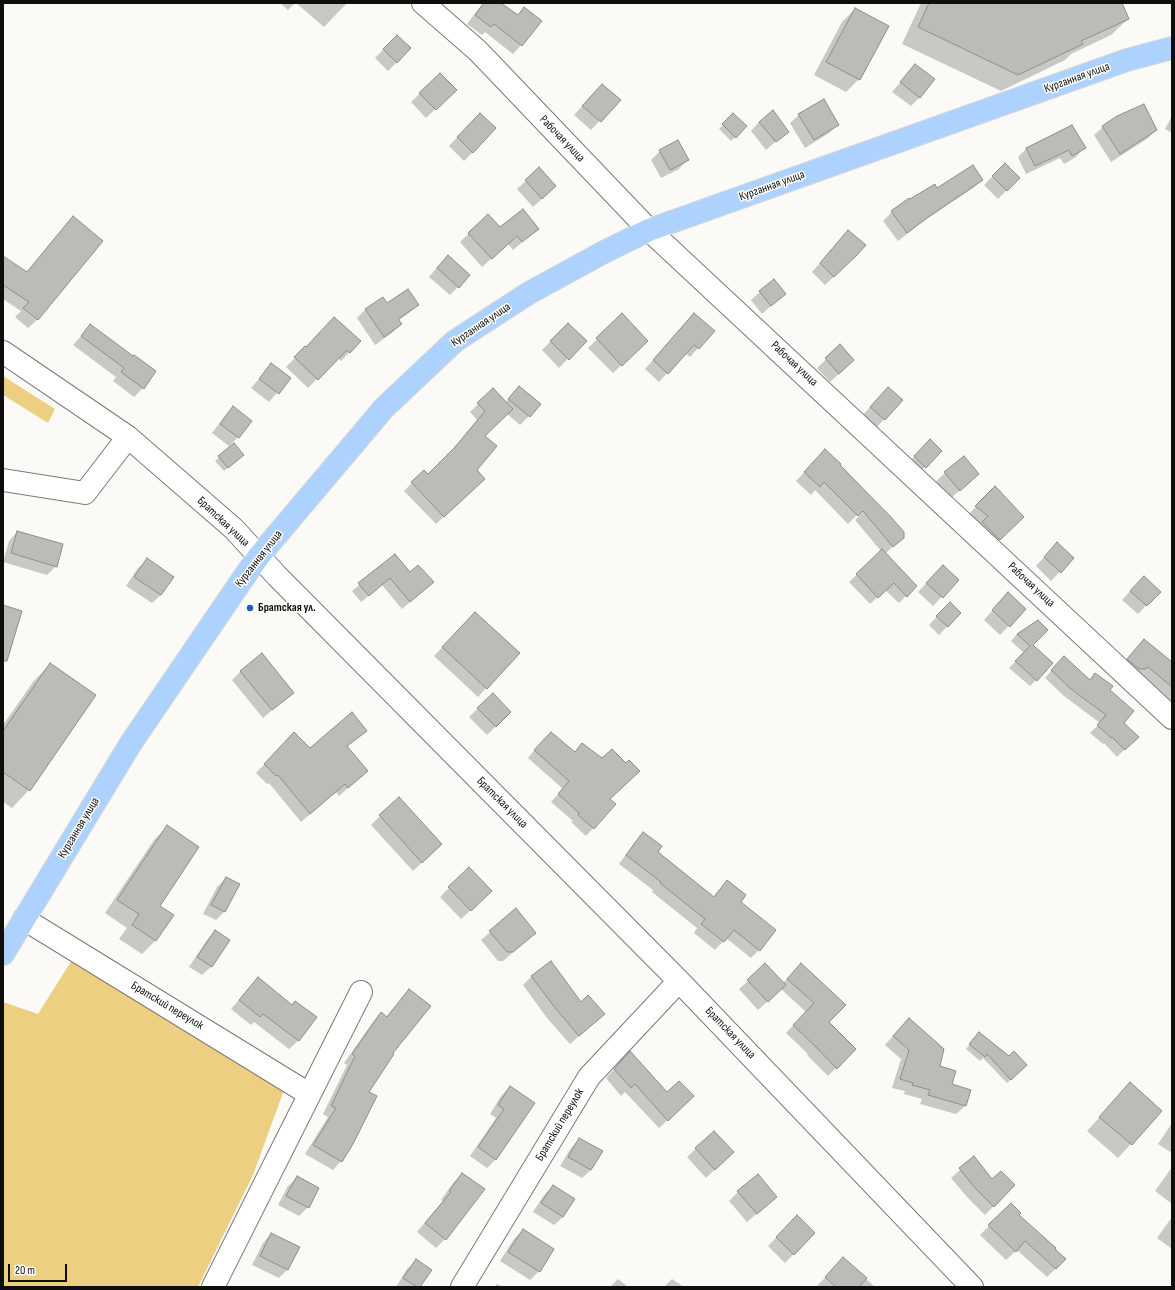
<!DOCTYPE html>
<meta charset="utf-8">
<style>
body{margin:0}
#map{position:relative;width:1175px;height:1290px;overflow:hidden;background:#fbfaf7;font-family:"Sofia Sans Condensed",sans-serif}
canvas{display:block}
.frame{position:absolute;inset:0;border:4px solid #0e0e0c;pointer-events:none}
.scale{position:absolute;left:8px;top:1264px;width:59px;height:18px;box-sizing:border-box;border:2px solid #0e0e0c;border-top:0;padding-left:5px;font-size:12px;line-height:14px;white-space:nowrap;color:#0e0e0c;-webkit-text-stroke:3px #fff;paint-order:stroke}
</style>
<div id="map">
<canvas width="1175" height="1290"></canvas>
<div class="frame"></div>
<div class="scale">20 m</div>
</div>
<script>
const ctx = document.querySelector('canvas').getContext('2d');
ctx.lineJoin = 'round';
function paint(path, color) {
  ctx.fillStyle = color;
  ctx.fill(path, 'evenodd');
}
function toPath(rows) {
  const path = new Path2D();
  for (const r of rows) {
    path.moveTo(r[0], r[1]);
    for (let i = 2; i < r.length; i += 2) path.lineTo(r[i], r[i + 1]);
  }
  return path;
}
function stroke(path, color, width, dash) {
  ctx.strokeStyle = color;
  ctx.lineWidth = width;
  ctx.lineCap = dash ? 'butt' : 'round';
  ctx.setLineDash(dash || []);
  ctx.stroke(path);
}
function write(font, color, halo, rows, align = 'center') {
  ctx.font = font + ' "Sofia Sans Condensed",sans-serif';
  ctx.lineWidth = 3;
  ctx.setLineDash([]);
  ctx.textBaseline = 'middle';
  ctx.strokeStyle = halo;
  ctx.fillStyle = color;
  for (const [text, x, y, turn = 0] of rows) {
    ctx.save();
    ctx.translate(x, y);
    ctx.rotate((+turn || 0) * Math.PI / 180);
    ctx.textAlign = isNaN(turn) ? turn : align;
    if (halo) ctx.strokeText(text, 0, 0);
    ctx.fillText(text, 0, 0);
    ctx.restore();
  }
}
paint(toPath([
 [3,376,55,409,48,423,3,395],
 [72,960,284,1090,253,1175,198,1287,5,1287,3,1286,3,1002,38,1014]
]), '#eccf80');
paint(toPath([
 [280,3,295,3,288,10],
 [296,3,347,3,324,27],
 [483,3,499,3,521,45,513,54,485,32,482,35,467,24],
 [921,3,1119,3,1128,19,1111,35,1071,54,1065,60,1001,91,902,44],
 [855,9,859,79,846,92,814,75,842,22],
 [397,36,397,62,388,71,375,58],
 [915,65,920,97,911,106,892,92],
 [440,74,455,90,426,118,411,102],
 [602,85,619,100,591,130,574,115],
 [733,115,746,127,731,141,719,129],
 [799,115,837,125,829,133,805,148,790,123],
 [1172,116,1172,133,1165,129],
 [759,122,788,131,766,150,751,131],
 [471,123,473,152,464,161,449,146],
 [1103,127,1156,130,1147,139,1111,162,1094,135],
 [1027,148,1084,148,1076,157,1064,164,1060,158,1026,174,1018,157],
 [660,151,687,160,679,169,661,178,651,160],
 [1005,164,1019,178,998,199,984,185],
 [539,169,546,195,533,207,517,189],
 [982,180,973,188,921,223,898,241,883,221,892,212,909,199,910,201,937,190],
 [73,217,101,241,37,320,28,328,15,317,21,311,3,299,3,256,26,273],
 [500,229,538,229,513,250,508,244,482,267,460,242,469,233],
 [848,231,847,264,825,285,812,272],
 [439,265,458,287,450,295,429,277],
 [760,292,784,294,762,314,751,300],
 [382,298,387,304,418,304,409,313,398,321,401,324,392,333,375,345,357,318,365,310],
 [622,315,638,350,613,373,588,348],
 [686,323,698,348,690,357,685,353,659,382,645,369],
 [568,324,585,341,559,368,542,350],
 [90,326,143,388,134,397,113,381,116,377,73,345],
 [359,342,341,361,338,358,308,388,286,367,305,348],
 [840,346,844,369,830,382,817,368],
 [271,365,290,378,269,402,251,388],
 [519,387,529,416,520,425,507,414,484,436,476,471,476,487,436,524,404,491,424,471,428,475,448,455,477,420,470,412,493,390,505,403],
 [879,397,902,400,876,428,862,416],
 [233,408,251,421,238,437,229,446,212,433,225,416],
 [930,441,941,451,917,475,906,465],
 [233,445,238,459,224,471,215,461],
 [817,459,838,465,903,537,885,554,916,586,899,603,885,590,870,604,849,582,881,551,855,520,867,508,865,507,848,524,815,490,811,495,796,481],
 [945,473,978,474,950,499,936,481],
 [995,487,1014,526,990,548,968,515],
 [17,532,56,566,47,575,3,562,9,541],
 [1049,552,1073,558,1051,581,1036,566],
 [395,555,425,589,402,609,382,585,361,602,352,591],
 [147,560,161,595,152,603,126,586,138,568],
 [934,575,958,580,933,606,918,592],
 [1135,586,1159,592,1138,614,1122,600],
 [1000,602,1025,609,1000,635,984,620],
 [950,603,960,613,939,635,929,625],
 [467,621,486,688,478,697,434,656],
 [1038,622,1032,645,1036,680,1030,686,1009,668,1024,653,1011,641,1017,634],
 [1144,640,1172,667,1172,703,1139,675,1119,668],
 [50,664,29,790,12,808,3,802,3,725,33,682],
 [1057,664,1109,690,1123,723,1137,737,1117,757,1104,743,1103,744,1090,733,1100,723,1064,696,1045,678],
 [241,671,292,693,263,718,232,680],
 [493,694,510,712,487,735,469,717],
 [365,731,346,747,367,771,339,796,336,792,301,822,269,783,267,784,256,773,294,734,310,749],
 [543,740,574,753,582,745,609,799,615,804,586,836,571,822,573,821,551,802,563,789,528,758],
 [380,816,432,853,413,871,371,825],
 [167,827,156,940,142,954,119,939,127,928,105,913,154,840],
 [643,834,656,852,713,897,727,881,740,902,759,950,751,958,726,938,715,950,694,933,697,928,652,892,653,890,619,864,635,842],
 [469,868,482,900,461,919,440,897],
 [226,878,238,885,224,912,216,920,203,914,217,887],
 [516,910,535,933,503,961,498,961,481,940],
 [216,931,229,940,211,967,202,975,189,967,207,940],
 [793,973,828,1022,855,1049,828,1076,807,1055,808,1054,786,1033,806,1012,781,989,758,1010,739,989,748,981,783,983],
 [532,976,581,1003,604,1014,570,1044,547,1018,523,985],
 [258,978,292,1006,316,1018,298,1041,289,1049,254,1022,251,1025,231,1009],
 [409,990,391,1053,368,1092,341,1161,333,1170,305,1154,328,1117,323,1114,347,1065,344,1063,373,1022,381,1014,386,1017],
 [900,1028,938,1066,965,1106,956,1114,920,1104,922,1099,904,1094,905,1091,892,1088,901,1059,885,1045],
 [975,1037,1009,1058,1026,1065,1007,1083,983,1058,980,1061,966,1049],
 [622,1061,684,1105,659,1128,625,1092,621,1096,606,1078],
 [1130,1084,1161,1111,1118,1158,1087,1131],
 [510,1087,496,1159,487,1168,470,1156,496,1118,490,1114,501,1096],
 [1172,1123,1172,1153,1158,1144],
 [714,1132,724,1161,706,1178,687,1157],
 [579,1139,601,1152,591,1170,582,1178,560,1166,571,1148],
 [974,1157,992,1181,1014,1185,985,1215,967,1197,951,1178],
 [1172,1167,1172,1204,1155,1191],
 [462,1174,445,1239,436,1248,417,1232,443,1201,441,1200,453,1183],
 [297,1178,308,1207,299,1216,278,1205,288,1186],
 [553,1186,563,1217,554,1225,533,1212,544,1195],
 [738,1192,776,1197,747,1222,729,1201],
 [1011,1204,1056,1268,1047,1277,1017,1250,1006,1260,980,1235],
 [797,1216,814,1233,785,1263,768,1246],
 [1172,1217,1172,1249,1157,1238],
 [523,1230,553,1249,539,1271,530,1280,500,1261,514,1239],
 [271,1234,298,1247,287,1270,279,1278,252,1265,263,1243],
 [844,1258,875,1287,817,1286],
 [416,1261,419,1287,396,1287,407,1269],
 [618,1279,628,1287,610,1287],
 [672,1279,684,1287,664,1287],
 [497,1284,503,1287,494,1287]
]), '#0003');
const building = toPath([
 [484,3,501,3,518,15,524,7,542,21,522,46,494,24,491,27,475,15,484,3],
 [929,3,1122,3,1129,19,1081,41,1083,44,1018,75,918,27,929,3],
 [855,8,889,26,860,80,826,62,855,8],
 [397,35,411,48,397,63,383,49,397,35],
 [915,64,935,79,920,98,900,82,915,64],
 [440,73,457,90,436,110,419,93,440,73],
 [602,84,621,100,601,122,582,106,602,84],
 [824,99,839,125,814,140,798,114,824,99],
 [1144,104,1157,130,1120,154,1102,126,1117,116,1144,104],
 [773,110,789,132,776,142,759,122,773,110],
 [480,113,496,128,473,153,457,137,480,113],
 [733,113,747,126,736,138,722,124,733,113],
 [1072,125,1086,148,1072,156,1069,150,1035,166,1026,148,1072,125],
 [678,140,689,160,670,170,659,150,678,140],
 [1005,163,1020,178,1007,191,992,176,1005,163],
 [973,165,983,180,931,215,907,233,891,211,909,198,910,199,935,184,937,188,973,165],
 [539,167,556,186,542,199,525,180,539,167],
 [523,209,539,229,522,242,517,236,492,259,468,233,488,214,500,227,523,209],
 [73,216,103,241,38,320,23,308,29,302,3,285,3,256,27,272,73,216],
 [848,230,866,245,857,255,834,277,820,263,848,230],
 [448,255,470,275,459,288,437,268,448,255],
 [774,279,786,294,771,306,759,291,774,279],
 [408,289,419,305,398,319,402,324,384,337,365,309,383,297,387,303,408,289],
 [622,313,648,341,622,366,596,338,622,313],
 [694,313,715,331,699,349,694,345,668,374,653,360,694,313],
 [334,317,361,341,350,353,347,350,318,380,294,357,305,346,306,347,334,317],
 [568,323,587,341,569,360,550,341,568,323],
 [90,324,133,356,134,355,156,371,144,389,121,372,124,368,81,336,90,324],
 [840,344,854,360,839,374,825,358,840,344],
 [271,363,291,378,279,394,259,379,271,363],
 [519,386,541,404,530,417,508,399,519,386],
 [888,387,903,400,885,420,870,407,888,387],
 [493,388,513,409,485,436,497,446,477,470,485,479,444,517,411,482,424,470,428,474,456,446,485,411,477,403,493,388],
 [233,406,252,421,239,438,220,424,233,406],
 [930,439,942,451,926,468,914,456,930,439],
 [234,443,244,455,228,468,218,456,234,443],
 [825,449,841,464,840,465,890,516,904,532,904,538,893,547,863,511,858,516,824,482,820,487,804,472,825,449],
 [964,456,979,474,960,491,944,472,964,456],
 [995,486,1024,517,1000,540,982,522,988,516,975,506,995,486],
 [17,531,63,544,57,567,11,553,17,531],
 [1057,542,1074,558,1061,573,1044,557,1057,542],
 [882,549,917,586,907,597,894,583,878,598,856,574,882,549],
 [395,554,410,572,418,565,434,582,410,602,390,578,369,596,358,583,395,554],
 [147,558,174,577,161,595,134,577,147,558],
 [943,565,959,580,943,598,926,583,943,565],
 [1144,576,1161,592,1147,606,1130,591,1144,576],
 [1008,592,1026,609,1010,627,992,610,1008,592],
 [950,602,961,613,948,627,936,616,950,602],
 [3,605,22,611,7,661,3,661,3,605],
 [475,612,520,653,487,689,442,647,475,612],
 [1038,620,1048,630,1033,645,1053,663,1037,681,1015,661,1030,646,1017,634,1038,620],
 [1144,639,1172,662,1172,687,1148,667,1145,669,1139,669,1127,659,1144,639],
 [262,653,294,693,272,710,240,671,262,653],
 [1064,656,1090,680,1095,673,1113,686,1110,690,1134,711,1124,723,1139,737,1125,750,1112,737,1111,738,1097,725,1106,715,1071,689,1051,670,1064,656],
 [50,663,96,695,30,791,3,772,3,731,50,663],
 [493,693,511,712,496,727,477,708,493,693],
 [352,712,367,731,347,746,368,771,348,788,345,784,310,814,278,775,276,776,264,764,294,732,310,748,352,712],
 [551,732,575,752,582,743,602,758,612,749,626,763,629,760,640,771,610,799,616,804,594,829,578,815,579,813,558,794,569,781,534,750,551,732],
 [399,797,442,844,422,863,379,815,399,797],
 [167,825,199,847,160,906,174,915,156,941,132,925,139,914,117,900,167,825],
 [643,832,662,846,658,852,714,897,727,880,746,895,741,902,776,930,760,951,734,930,724,942,701,924,705,919,660,883,661,882,626,855,643,832],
 [469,867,492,891,471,911,448,887,469,867],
 [226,877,240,884,225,912,211,905,226,877],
 [516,908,536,933,513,952,507,952,489,931,516,908],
 [215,930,230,940,212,967,197,957,215,930],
 [551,961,581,1002,588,995,605,1014,579,1036,556,1009,531,976,551,961],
 [765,963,786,985,768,1002,747,980,765,963],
 [801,963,846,1005,829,1022,856,1049,837,1069,815,1046,793,1025,814,1003,787,979,801,963],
 [258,977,292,1005,295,1001,317,1017,299,1041,263,1014,260,1017,239,1000,258,977],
 [409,989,431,1006,393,1053,394,1054,369,1092,377,1096,353,1144,342,1162,313,1145,336,1108,331,1106,355,1056,352,1054,381,1012,387,1017,409,989],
 [909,1018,944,1049,940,1066,956,1071,952,1084,971,1090,966,1106,928,1095,930,1090,912,1085,913,1083,900,1079,909,1050,893,1036,909,1018],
 [979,1032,1009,1056,1014,1051,1027,1065,1011,1080,987,1054,985,1057,969,1044,979,1032],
 [630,1051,667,1092,679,1081,694,1096,668,1121,635,1084,631,1088,614,1069,630,1051],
 [1130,1082,1162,1111,1132,1145,1099,1117,1130,1082],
 [510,1086,535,1103,496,1160,478,1147,504,1109,498,1105,510,1086],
 [714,1131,734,1152,715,1170,695,1148,714,1131],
 [579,1138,603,1151,591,1170,568,1157,579,1138],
 [974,1156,992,1179,1001,1171,1015,1185,994,1207,975,1188,959,1168,974,1156],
 [462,1173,485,1189,446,1240,425,1223,451,1192,449,1191,462,1173],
 [758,1174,777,1197,757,1214,737,1191,758,1174],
 [297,1176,319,1188,309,1208,286,1196,297,1176],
 [553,1185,575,1199,563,1217,541,1203,553,1185],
 [1011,1203,1021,1213,1019,1215,1056,1248,1055,1249,1066,1259,1056,1269,1025,1241,1016,1252,988,1225,1011,1203],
 [797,1215,815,1233,794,1255,776,1237,797,1215],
 [523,1229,554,1249,540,1272,508,1252,523,1229],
 [271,1233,300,1247,288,1270,260,1256,271,1233],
 [843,1257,867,1278,859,1287,836,1287,825,1277,843,1257],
 [416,1259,432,1270,420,1287,417,1287,403,1278,416,1259]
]);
paint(building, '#bcbbb8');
stroke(building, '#8e8d8a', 1);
const minor = toPath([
 [423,3,478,51,649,230,1172,718],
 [3,352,128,437,234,529,277,576,679,981,972,1287],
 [3,480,85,493,128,437],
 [24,919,309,1094],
 [213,1287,361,992],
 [462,1287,589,1077,679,981]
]);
const major = toPath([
 [3,954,131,743,244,577,259,556,384,408,455,341,529,293,604,252,649,230,1127,60,1172,48]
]);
stroke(minor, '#7b7a77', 24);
stroke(major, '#d8d8d8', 24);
stroke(minor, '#fff', 22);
stroke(major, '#add2fe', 22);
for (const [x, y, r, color] of [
 [250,608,4,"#1965b4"]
]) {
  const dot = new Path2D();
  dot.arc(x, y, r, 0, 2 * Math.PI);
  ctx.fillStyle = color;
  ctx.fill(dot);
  stroke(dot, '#fff', 1.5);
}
write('12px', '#0e0e0c', '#fff', [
 ["Курганная улица",1077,78,-20],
 ["Рабочая улица",562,139,46],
 ["Курганная улица",772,186,-20],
 ["Курганная улица",481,325,-34],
 ["Рабочая улица",794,364,43],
 ["Братская улица",223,522,43],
 ["Курганная улица",259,559,-52],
 ["Рабочая улица",1031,585,43],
 ["Братская улица",502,803,45],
 ["Курганная улица",79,828,-59],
 ["Братский переулок",167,1006,31],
 ["Братская улица",730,1033,46],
 ["Братский переулок",560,1125,-59]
]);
write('bold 12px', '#0e0e0c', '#fff', [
 ["Братская ул.",258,608]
], 'left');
</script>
